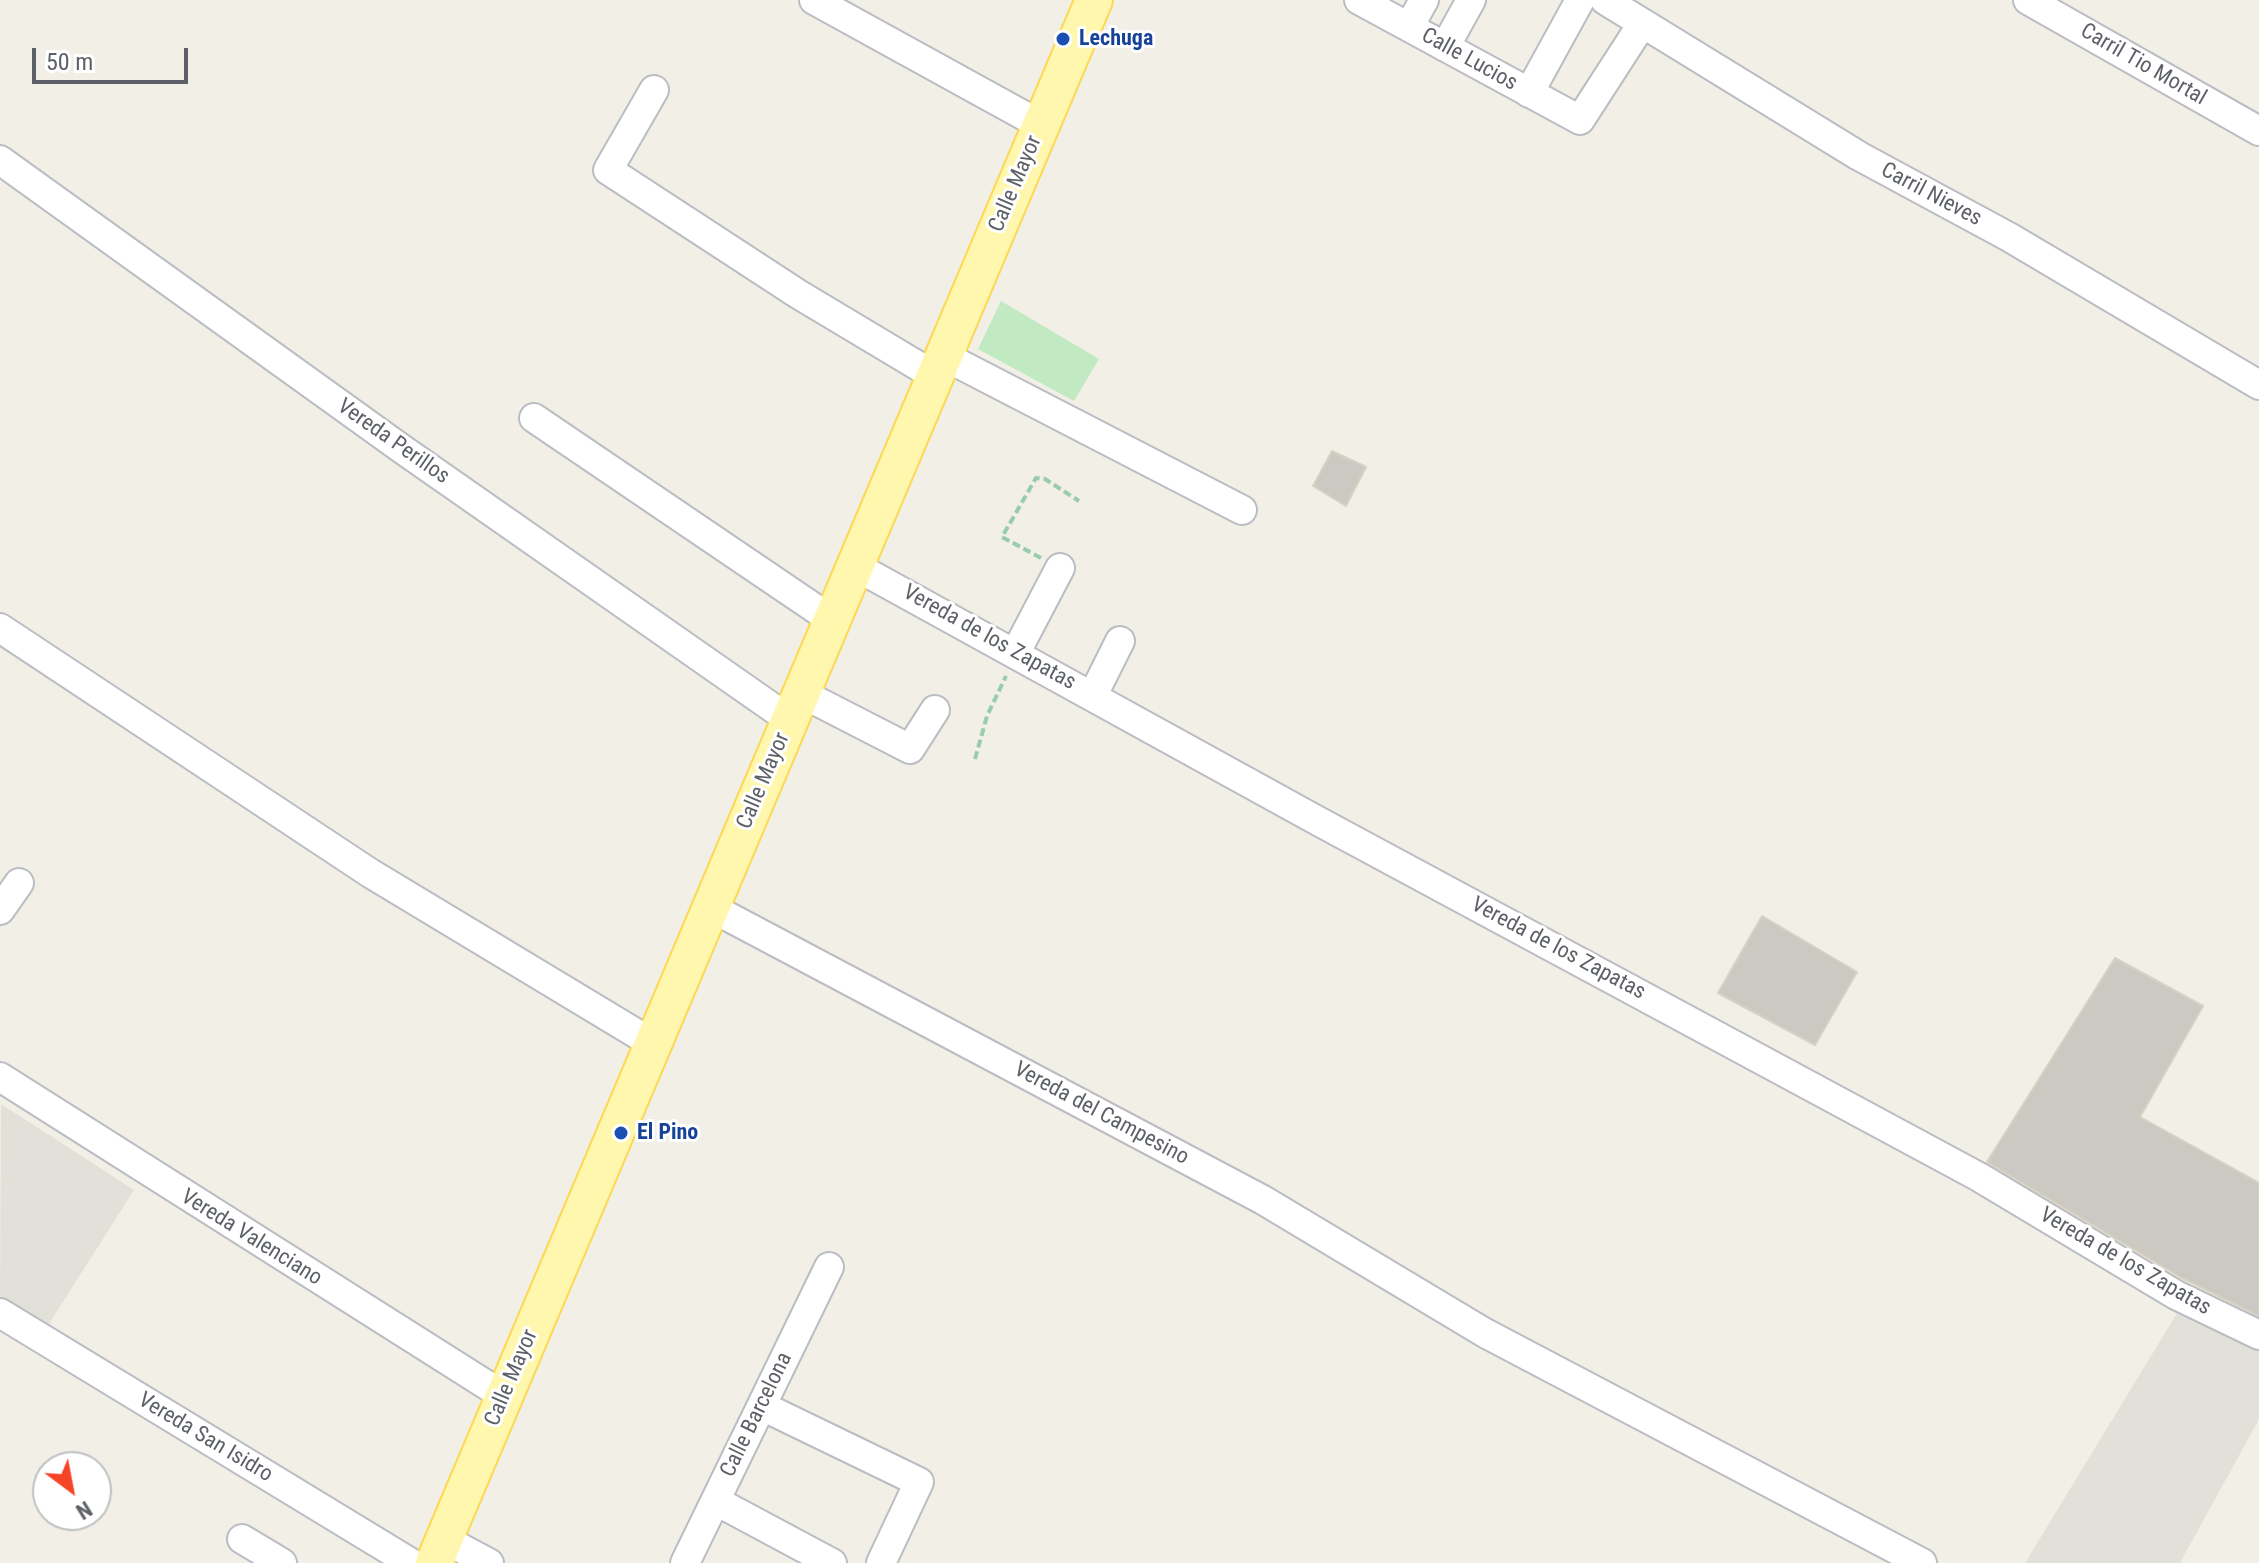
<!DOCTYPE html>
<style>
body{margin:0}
#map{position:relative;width:2259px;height:1563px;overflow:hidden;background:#f1efe6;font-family:"Roboto Condensed",sans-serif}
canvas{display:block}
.north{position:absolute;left:32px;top:1451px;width:80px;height:80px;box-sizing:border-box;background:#fff;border:2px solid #bec0c2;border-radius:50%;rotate:148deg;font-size:22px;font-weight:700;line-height:32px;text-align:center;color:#5d6167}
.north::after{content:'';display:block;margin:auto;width:28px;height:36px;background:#f64426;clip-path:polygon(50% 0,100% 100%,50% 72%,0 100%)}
.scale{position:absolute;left:32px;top:48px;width:156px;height:36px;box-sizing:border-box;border:4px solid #5d6167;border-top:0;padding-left:10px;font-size:24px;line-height:28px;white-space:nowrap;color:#5d6167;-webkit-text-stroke:6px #fff;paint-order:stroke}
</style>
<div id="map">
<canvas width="2259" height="1563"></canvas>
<div class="north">N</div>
<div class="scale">50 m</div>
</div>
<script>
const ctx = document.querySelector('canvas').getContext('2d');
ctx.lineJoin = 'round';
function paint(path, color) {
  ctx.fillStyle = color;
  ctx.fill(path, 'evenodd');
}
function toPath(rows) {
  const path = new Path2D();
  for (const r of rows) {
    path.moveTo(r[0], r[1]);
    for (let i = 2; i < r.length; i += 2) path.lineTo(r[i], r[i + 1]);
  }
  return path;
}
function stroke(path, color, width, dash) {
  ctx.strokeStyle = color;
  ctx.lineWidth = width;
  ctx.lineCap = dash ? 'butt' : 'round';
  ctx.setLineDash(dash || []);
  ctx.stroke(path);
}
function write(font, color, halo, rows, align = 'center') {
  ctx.font = font + ' "Roboto Condensed",sans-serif';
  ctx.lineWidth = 6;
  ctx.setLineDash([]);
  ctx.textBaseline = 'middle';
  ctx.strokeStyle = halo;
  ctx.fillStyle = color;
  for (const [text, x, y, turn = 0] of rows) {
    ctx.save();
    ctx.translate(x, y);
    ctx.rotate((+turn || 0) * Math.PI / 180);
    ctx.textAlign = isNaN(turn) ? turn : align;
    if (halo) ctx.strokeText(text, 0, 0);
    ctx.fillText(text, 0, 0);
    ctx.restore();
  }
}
paint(toPath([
 [1,1104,134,1190,45,1330,0,1301],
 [2182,1305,2259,1348,2259,1419,2180,1563,2025,1563]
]), '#e1e1da');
paint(toPath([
 [1001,301,1099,359,1074,401,978,349]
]), '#c1eac3');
const building = toPath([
 [1332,451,1366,467,1346,506,1313,486,1332,451],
 [1762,916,1857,972,1815,1045,1718,993,1762,916],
 [2115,958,2203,1006,2140,1117,2259,1183,2259,1316,2180,1277,1987,1162,2115,958]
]);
paint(building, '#ccc9c3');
stroke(building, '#d6d2c3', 2);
const minor = toPath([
 [814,0,1041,125],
 [1359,0,1580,120,1642,24],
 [1605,0,1859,156,2009,237,2259,385],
 [2028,0,2259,131],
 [1409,27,1424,0],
 [1445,47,1471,0],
 [654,90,608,170,798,294,935,376],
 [1529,93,1580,0],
 [0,160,402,449,790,720],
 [944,356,1242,510],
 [534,418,832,620],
 [855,566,1318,821,1979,1177,2176,1295,2259,1335],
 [0,628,370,873,652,1043],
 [1016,652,1060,568],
 [801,693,910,749,935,710],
 [1093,695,1120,641],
 [710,907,1263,1200,1485,1333,1922,1563],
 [0,910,19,883],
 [0,1077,504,1396],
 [0,1313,411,1563],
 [762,1406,919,1482,881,1563],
 [716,1501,832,1563],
 [242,1539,282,1563],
 [444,1539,489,1563],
 [685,1563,829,1267]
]);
const major = toPath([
 [434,1563,1094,0]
]);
stroke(minor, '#babdc2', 32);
stroke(major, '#fcd853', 40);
stroke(toPath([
 [1041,558,1002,537,1036,478,1045,479,1079,501],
 [975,759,987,716,1006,676]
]), '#99ccab', 4, [8, 4]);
stroke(minor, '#fff', 28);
stroke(major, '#fff7ad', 36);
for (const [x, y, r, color] of [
 [1063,39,8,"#1a4fb4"],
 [621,1133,8,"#1a4fb4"]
]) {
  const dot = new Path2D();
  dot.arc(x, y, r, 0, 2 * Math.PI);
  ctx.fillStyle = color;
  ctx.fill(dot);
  stroke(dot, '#fff', 3);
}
write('bold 22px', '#164399', '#fff', [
 ["Lechuga",1079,39],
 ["El Pino",637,1133]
], 'left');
write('22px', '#5d6167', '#fff', [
 ["Calle Lucios",1469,60,29],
 ["Carril Tio Mortal",2143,65,30],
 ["Calle Mayor",1016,184,-67],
 ["Carril Nieves",1931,195,28],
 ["Vereda Perillos",393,442,35],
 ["Vereda de los Zapatas",989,638,29],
 ["Calle Mayor",764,781,-67],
 ["Vereda de los Zapatas",1558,949,28],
 ["Vereda del Campesino",1101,1114,28],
 ["Vereda Valenciano",251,1238,32],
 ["Vereda de los Zapatas",2125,1262,30],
 ["Calle Mayor",512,1378,-67],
 ["Calle Barcelona",757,1415,-64],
 ["Vereda San Isidro",205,1438,31]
]);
</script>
